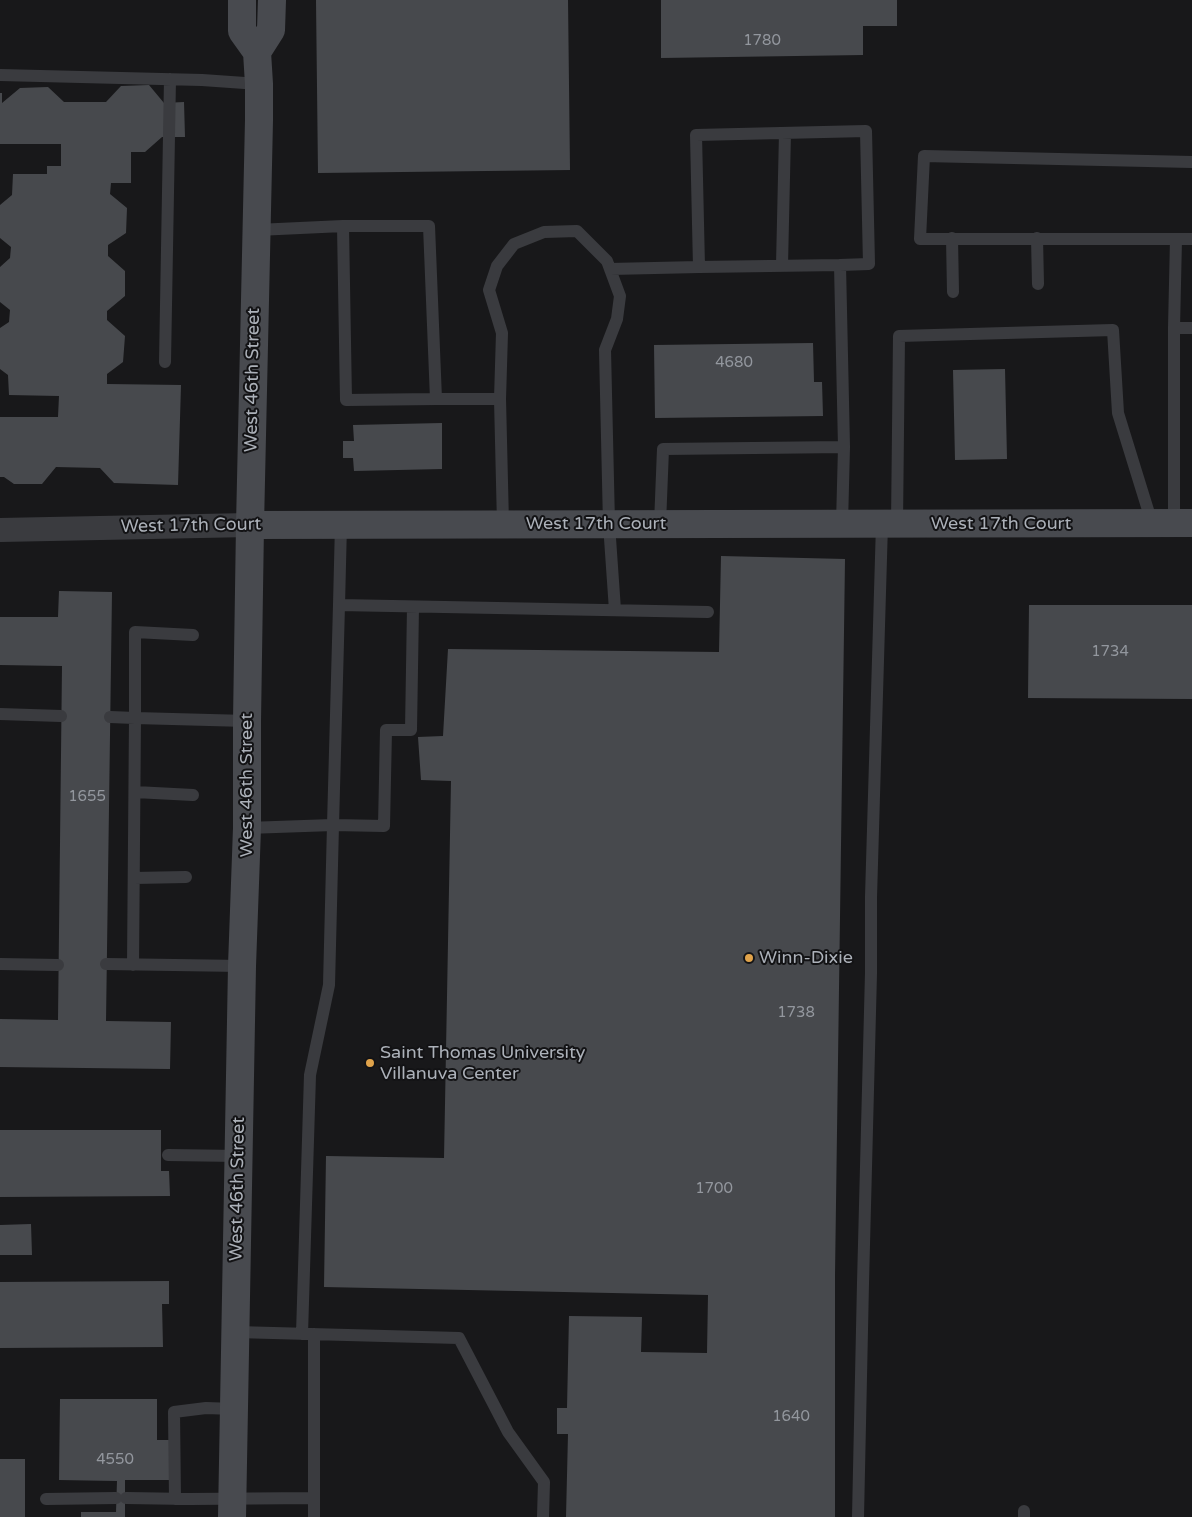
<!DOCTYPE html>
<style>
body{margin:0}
canvas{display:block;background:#18181a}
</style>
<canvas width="1192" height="1517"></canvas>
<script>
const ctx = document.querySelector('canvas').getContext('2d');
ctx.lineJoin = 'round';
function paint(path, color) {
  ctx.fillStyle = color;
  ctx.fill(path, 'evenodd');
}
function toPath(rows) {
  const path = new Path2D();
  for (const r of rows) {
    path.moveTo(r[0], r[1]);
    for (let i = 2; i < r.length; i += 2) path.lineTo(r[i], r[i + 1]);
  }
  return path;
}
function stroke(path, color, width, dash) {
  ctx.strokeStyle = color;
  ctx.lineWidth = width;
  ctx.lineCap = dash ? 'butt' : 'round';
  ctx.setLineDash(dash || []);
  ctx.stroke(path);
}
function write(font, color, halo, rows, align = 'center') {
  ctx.font = font + ' "Varela Round",sans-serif';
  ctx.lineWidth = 4;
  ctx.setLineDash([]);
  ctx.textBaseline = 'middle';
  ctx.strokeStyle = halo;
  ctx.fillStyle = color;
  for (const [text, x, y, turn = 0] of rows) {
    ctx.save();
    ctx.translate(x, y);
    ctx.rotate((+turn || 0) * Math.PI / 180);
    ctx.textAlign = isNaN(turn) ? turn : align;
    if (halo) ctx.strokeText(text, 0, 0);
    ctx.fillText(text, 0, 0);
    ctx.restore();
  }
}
paint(toPath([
 [316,0,568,0,570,170,318,173],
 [661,0,897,0,897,26,863,26,863,55,661,58],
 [149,85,164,103,184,102,185,137,162,137,145,152,131,152,131,183,111,183,110,194,127,208,126,233,108,245,108,256,125,271,125,296,107,311,107,320,125,336,123,362,107,374,107,384,181,385,178,485,114,483,100,468,56,467,42,484,14,484,4,477,0,477,0,417,58,417,59,396,9,395,8,375,0,369,0,328,9,322,10,310,0,302,0,267,10,258,11,247,0,238,0,205,12,195,13,174,47,174,47,166,61,166,61,144,0,144,0,93,2,93,2,103,20,88,48,87,64,102,106,102,121,86],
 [813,343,814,382,822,382,823,416,655,418,654,345],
 [1005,369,1007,459,955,460,953,370],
 [442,423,442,469,354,471,353,458,343,458,343,441,354,441,353,425],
 [721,556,845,559,835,1274,835,1517,566,1517,568,1434,557,1434,557,1408,567,1408,569,1316,642,1317,641,1352,707,1353,708,1295,324,1287,326,1156,444,1158,451,781,421,780,418,737,443,736,448,649,719,652],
 [59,591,112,592,106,1021,171,1022,170,1069,0,1067,0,1019,58,1020,62,666,0,665,0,617,58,617],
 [1029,605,1192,605,1192,699,1028,698],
 [0,1130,161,1130,161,1171,169,1171,170,1196,0,1197],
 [31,1224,32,1255,0,1255,0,1225],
 [169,1281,169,1304,162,1304,163,1347,0,1348,0,1282],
 [60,1399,157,1399,157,1440,172,1440,171,1480,125,1480,125,1517,81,1517,81,1512,116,1512,117,1481,59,1480],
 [0,1459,25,1459,25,1517,0,1517]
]), '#47494d');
stroke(toPath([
 [0,75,202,80,259,84],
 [1192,162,924,156,920,239,1192,239],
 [343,226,346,400,436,399],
 [257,230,343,226,429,226,436,399,500,399],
 [952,238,953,292],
 [1037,238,1038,284],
 [782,265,785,133],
 [699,267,840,265],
 [610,269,699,267,696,135,866,131,869,264,840,265,844,447],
 [1174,328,1176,239],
 [165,362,170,79],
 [1174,523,1174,328,1192,328],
 [341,524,339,605,708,612],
 [503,524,500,399,502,333,489,290,497,266,514,244,544,232,577,231,607,261,620,296,617,319,605,350,609,524,615,610],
 [660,524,663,449,844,447,842,524],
 [897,524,899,336,1113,330,1118,413,1152,523],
 [0,714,61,716],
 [110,717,135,718,135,632,193,635],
 [135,792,193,795],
 [247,828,333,825,339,605],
 [134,878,186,877],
 [0,964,58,965],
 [106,964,242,966],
 [133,965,135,718,247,721],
 [168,1155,239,1156],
 [236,1332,459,1338,508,1432,544,1482,543,1517],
 [302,1334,310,1075,329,985,333,825,384,826,386,730,411,730,413,607],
 [126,1498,190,1499,314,1498],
 [46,1499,116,1498],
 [175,1499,174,1412,206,1408,234,1409],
 [1024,1511,1024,1517],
 [314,1517,314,1334],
 [858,1517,863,1283,871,973,871,897,882,524]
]), '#3a3b3f', 12);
stroke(toPath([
 [0,530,250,525]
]), '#3a3b3f', 24);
stroke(toPath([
 [257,52,271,30,272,0],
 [250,525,1192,523],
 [232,1517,242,966,247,828,247,721,250,525,259,120,259,84,257,52,242,31,242,0]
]), '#484a4f', 28);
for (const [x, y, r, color] of [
 [749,958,5,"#e0a34b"],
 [370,1063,5,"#e0a34b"]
]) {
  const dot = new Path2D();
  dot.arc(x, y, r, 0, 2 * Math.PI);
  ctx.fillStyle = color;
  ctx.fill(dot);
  stroke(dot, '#131315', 2);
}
write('15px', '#93979e', null, [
 ["1780",762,41],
 ["4680",734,363],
 ["1734",1110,652],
 ["1655",87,797],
 ["1738",796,1013],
 ["1700",714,1189],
 ["1640",791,1417],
 ["4550",115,1460]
]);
write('18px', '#acb1b9', '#131315', [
 ["West 46th Street",253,380,-89],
 ["West 17th Court",596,524],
 ["West 17th Court",1001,524],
 ["West 17th Court",191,526,-1],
 ["West 46th Street",247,785,-90],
 ["West 46th Street",238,1189,-89]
]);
write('18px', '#acb1b9', '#131315', [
 ["Winn-Dixie",759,958],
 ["Saint Thomas University",380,1053],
 ["Villanuva Center",380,1074]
], 'left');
</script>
